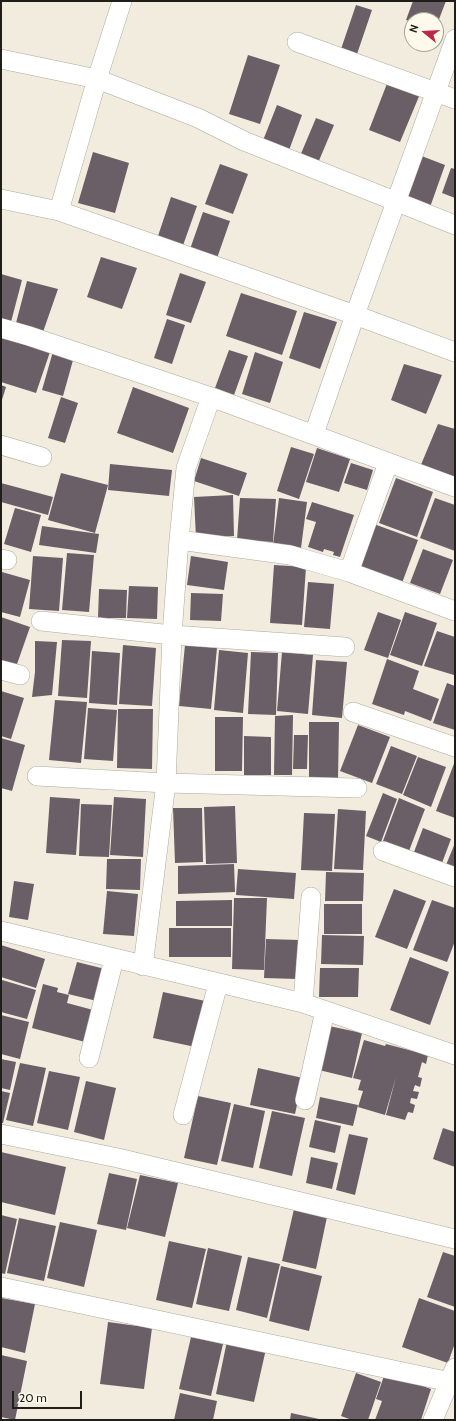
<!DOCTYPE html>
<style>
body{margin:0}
#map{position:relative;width:456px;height:1421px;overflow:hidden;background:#f1ecde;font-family:Cabin,sans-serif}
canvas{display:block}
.frame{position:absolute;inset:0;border:2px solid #1f1e18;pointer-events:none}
.north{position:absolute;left:404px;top:12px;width:40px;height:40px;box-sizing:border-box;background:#fefaeb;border:1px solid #a5a297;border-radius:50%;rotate:288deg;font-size:11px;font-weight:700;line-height:16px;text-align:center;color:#1f1e18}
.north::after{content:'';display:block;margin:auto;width:14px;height:18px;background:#ba294a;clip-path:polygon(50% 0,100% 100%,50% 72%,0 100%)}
.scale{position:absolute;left:12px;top:1391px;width:70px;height:18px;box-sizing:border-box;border:2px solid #1f1e18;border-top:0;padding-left:5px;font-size:12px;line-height:14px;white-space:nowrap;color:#1f1e18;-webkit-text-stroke:3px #fefaeb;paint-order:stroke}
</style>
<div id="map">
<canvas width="456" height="1421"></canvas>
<div class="frame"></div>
<div class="north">N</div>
<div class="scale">20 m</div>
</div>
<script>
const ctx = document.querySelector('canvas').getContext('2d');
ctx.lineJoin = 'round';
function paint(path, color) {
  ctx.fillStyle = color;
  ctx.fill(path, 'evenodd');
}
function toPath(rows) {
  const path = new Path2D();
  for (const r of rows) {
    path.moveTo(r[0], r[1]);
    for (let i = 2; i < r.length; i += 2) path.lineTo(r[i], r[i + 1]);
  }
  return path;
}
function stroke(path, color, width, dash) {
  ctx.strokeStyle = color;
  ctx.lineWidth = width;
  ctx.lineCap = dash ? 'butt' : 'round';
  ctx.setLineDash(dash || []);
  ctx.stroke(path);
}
paint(toPath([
 [413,1,446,1,436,27,436,20,412,20,412,22,406,20],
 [356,5,372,10,357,54,341,49],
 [248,55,280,65,260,124,229,114],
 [388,81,420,94,400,142,369,130],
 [277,105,302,115,288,153,262,143],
 [316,118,334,125,318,163,300,156],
 [93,152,129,163,115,213,78,203],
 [419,155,445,165,429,210,402,200],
 [220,164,248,174,233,214,205,204],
 [451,168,455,169,455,198,442,193],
 [171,197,197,206,181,251,156,242],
 [203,212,230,221,216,261,189,252],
 [101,257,137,268,122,309,87,297],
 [180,273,206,282,191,323,166,315],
 [1,274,22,280,11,322,1,319],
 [27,281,58,289,43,332,16,323],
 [241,293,297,311,282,355,226,336],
 [304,312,337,322,320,369,289,358],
 [167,319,185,325,172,364,154,358],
 [1,333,51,349,36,393,1,382],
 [54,348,75,353,63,396,42,390],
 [229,350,248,356,234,395,215,388],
 [255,352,283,362,270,403,242,394],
 [404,364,442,375,426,414,391,400],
 [1,385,6,387,1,403],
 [133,387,189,408,173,453,117,433],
 [61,397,78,403,65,443,48,438],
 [438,424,455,429,455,478,420,467],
 [291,447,314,454,299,499,277,491],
 [317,448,350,459,339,492,306,482],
 [201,458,247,473,239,496,194,481],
 [351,463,373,470,367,490,344,483],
 [110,464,172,470,169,496,108,490],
 [61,473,108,485,95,533,48,520],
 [396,478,433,492,417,537,379,523],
 [1,483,53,497,48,515,1,502],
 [233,495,234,536,196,538,194,497],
 [240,498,276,499,273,542,237,540],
 [279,498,307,502,301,548,273,545],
 [435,498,455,505,455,551,420,538],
 [312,502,354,515,340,557,333,555,334,552,324,549,323,552,308,547,316,522,306,519],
 [15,508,41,515,31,552,4,544],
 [371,523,418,540,402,583,355,566],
 [42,526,99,534,96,553,39,545],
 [423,549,453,560,440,594,410,583],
 [67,553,94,555,89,612,62,610],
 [33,556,63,558,59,611,29,609],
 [191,556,228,562,224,590,187,585],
 [274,565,306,567,302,625,270,623],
 [2,572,30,580,20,617,1,612,1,577],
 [308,582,334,584,330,629,304,627],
 [129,586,158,587,157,619,127,618],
 [99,589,127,590,126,618,98,618],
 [191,593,223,594,221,621,190,620],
 [378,612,401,620,388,658,364,650],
 [405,612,437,623,422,666,390,655],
 [1,617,30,627,16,667,1,661],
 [437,631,455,637,455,672,454,675,424,666],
 [62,640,91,641,87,698,58,696],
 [35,641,57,642,52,695,32,697,35,672],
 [123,645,156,648,152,706,119,704],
 [185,645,217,648,211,709,179,706],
 [219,650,248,653,243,713,214,710],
 [92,651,120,653,117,705,89,703],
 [251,652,278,653,276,715,248,714],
 [282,652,313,655,308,714,277,711],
 [387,659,419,671,413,689,439,699,431,721,405,711,404,715,372,704],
 [316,660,347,662,342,718,312,715],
 [447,683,455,686,455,730,433,723],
 [1,691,24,698,11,739,1,736],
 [55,700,87,702,81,763,49,760],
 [88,708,117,710,113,761,84,759],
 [118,709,153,709,152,769,117,768],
 [293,715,292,775,274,775,275,716],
 [215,717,243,717,242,771,215,771],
 [309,722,339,722,338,780,309,780],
 [358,725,390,737,372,783,340,771],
 [294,735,308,735,307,769,293,769],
 [244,736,271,737,271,775,244,775],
 [1,738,25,745,12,791,1,788],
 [391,746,417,756,402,794,376,784],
 [418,757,446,767,431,807,403,795],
 [455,761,455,818,436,811],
 [383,793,397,799,381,842,366,836],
 [50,797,80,799,76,855,46,853],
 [114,797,146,799,143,857,110,855],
 [399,798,425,809,409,851,383,841],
 [81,804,112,805,109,857,79,856],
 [235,806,237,863,206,864,204,807],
 [173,808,202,808,203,862,175,863],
 [338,809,366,811,363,870,334,869],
 [304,813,335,814,332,871,301,870],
 [423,828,451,839,442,863,414,852],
 [455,843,455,868,446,865],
 [107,859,141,859,140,890,106,889],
 [234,864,235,892,178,894,178,866],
 [238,869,296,873,294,899,236,895],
 [326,872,364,873,363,901,325,901],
 [14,881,34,884,28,920,9,917],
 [394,889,426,901,407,949,375,937],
 [107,891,138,894,134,936,103,934],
 [234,898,267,898,264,970,232,969],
 [232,900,232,926,176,926,176,901],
 [432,900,455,908,455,941,447,962,413,950],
 [324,904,362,904,362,934,324,934],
 [169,928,231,928,231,957,169,957],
 [322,935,364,936,363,965,321,964],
 [266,939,299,940,297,979,264,978],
 [1,945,45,959,36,988,1,977],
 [410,957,449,972,430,1025,390,1010],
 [77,962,105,969,97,1001,68,994],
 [320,968,359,968,358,997,319,997],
 [2,980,36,990,27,1019,1,1012],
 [43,984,58,988,57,992,69,995,67,1003,97,1011,89,1043,32,1028],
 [163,992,210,1002,200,1048,153,1038],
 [1,1015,29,1022,20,1059,1,1054],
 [329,1026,362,1033,352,1078,319,1070],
 [364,1040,385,1046,386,1044,428,1055,426,1064,422,1062,418,1077,422,1078,420,1087,415,1085,413,1091,419,1092,417,1099,411,1098,410,1103,415,1105,413,1113,408,1112,405,1120,386,1115,396,1077,385,1115,358,1107,363,1091,358,1090,361,1080,353,1078],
 [1,1059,16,1062,10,1090,1,1088],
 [20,1063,46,1068,33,1126,6,1120],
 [258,1068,303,1078,295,1114,250,1105],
 [49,1071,80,1077,68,1130,37,1123],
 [86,1081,116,1088,104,1140,74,1132],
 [1,1091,10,1093,3,1123,1,1123],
 [198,1096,231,1103,217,1165,184,1158],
 [320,1097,358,1105,353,1126,316,1118],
 [234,1104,265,1111,253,1168,221,1161],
 [272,1111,305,1118,292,1176,259,1168],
 [315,1120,341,1126,335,1153,309,1147],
 [443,1128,455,1132,455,1167,433,1159],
 [349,1134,368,1138,355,1195,336,1190],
 [1,1152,66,1167,55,1215,1,1202],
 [311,1157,338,1163,332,1189,306,1183],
 [109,1173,137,1179,126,1230,97,1224],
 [140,1175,178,1183,165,1237,127,1228],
 [294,1209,327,1217,316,1269,282,1261],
 [1,1215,17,1219,5,1274,1,1273],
 [19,1218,56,1226,44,1281,7,1273],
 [60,1222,97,1230,84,1287,47,1278],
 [169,1241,206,1249,192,1308,156,1300],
 [208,1248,242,1256,229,1311,196,1304],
 [443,1252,455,1256,455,1307,427,1297],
 [248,1257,280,1264,267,1318,236,1310],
 [281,1266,322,1276,309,1331,269,1321],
 [1,1298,35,1304,25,1353,1,1347],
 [419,1298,455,1311,455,1343,448,1363,402,1347],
 [108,1322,152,1328,144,1389,100,1384],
 [191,1337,223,1344,211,1396,179,1389],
 [227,1341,266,1349,254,1402,216,1394],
 [1,1355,27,1361,15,1420,1,1417],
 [356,1373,381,1382,368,1420,352,1420,341,1416],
 [385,1373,431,1389,421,1420,375,1420,382,1401,376,1399],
 [180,1393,217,1401,213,1420,174,1420],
 [291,1413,319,1419,319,1420,290,1420]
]), '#6a5f67');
const minor = toPath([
 [297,42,455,99],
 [1,59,97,79,198,118,244,141,455,225],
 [1,199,59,211,355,315,455,352],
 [59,211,97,79,122,1],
 [1,328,29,336,211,397,455,487],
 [314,434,355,315,455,39],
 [1,445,42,457],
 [179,540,290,555,349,572,388,463],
 [1,559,7,560],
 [349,572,455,611],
 [41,621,172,635,345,647],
 [1,670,20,675],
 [353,712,455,747],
 [37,776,166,783,357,788],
 [383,851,455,877],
 [1,931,303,1003,455,1055],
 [143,966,166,783,172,635,179,540,186,468,211,397],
 [303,1003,311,897],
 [89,1058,114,959],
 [305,1100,325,1011],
 [183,1115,218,984],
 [1,1134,118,1158,455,1239],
 [1,1287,455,1383],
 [433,1420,455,1368]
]);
stroke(minor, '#ada99c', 20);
stroke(minor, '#fff', 19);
</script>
